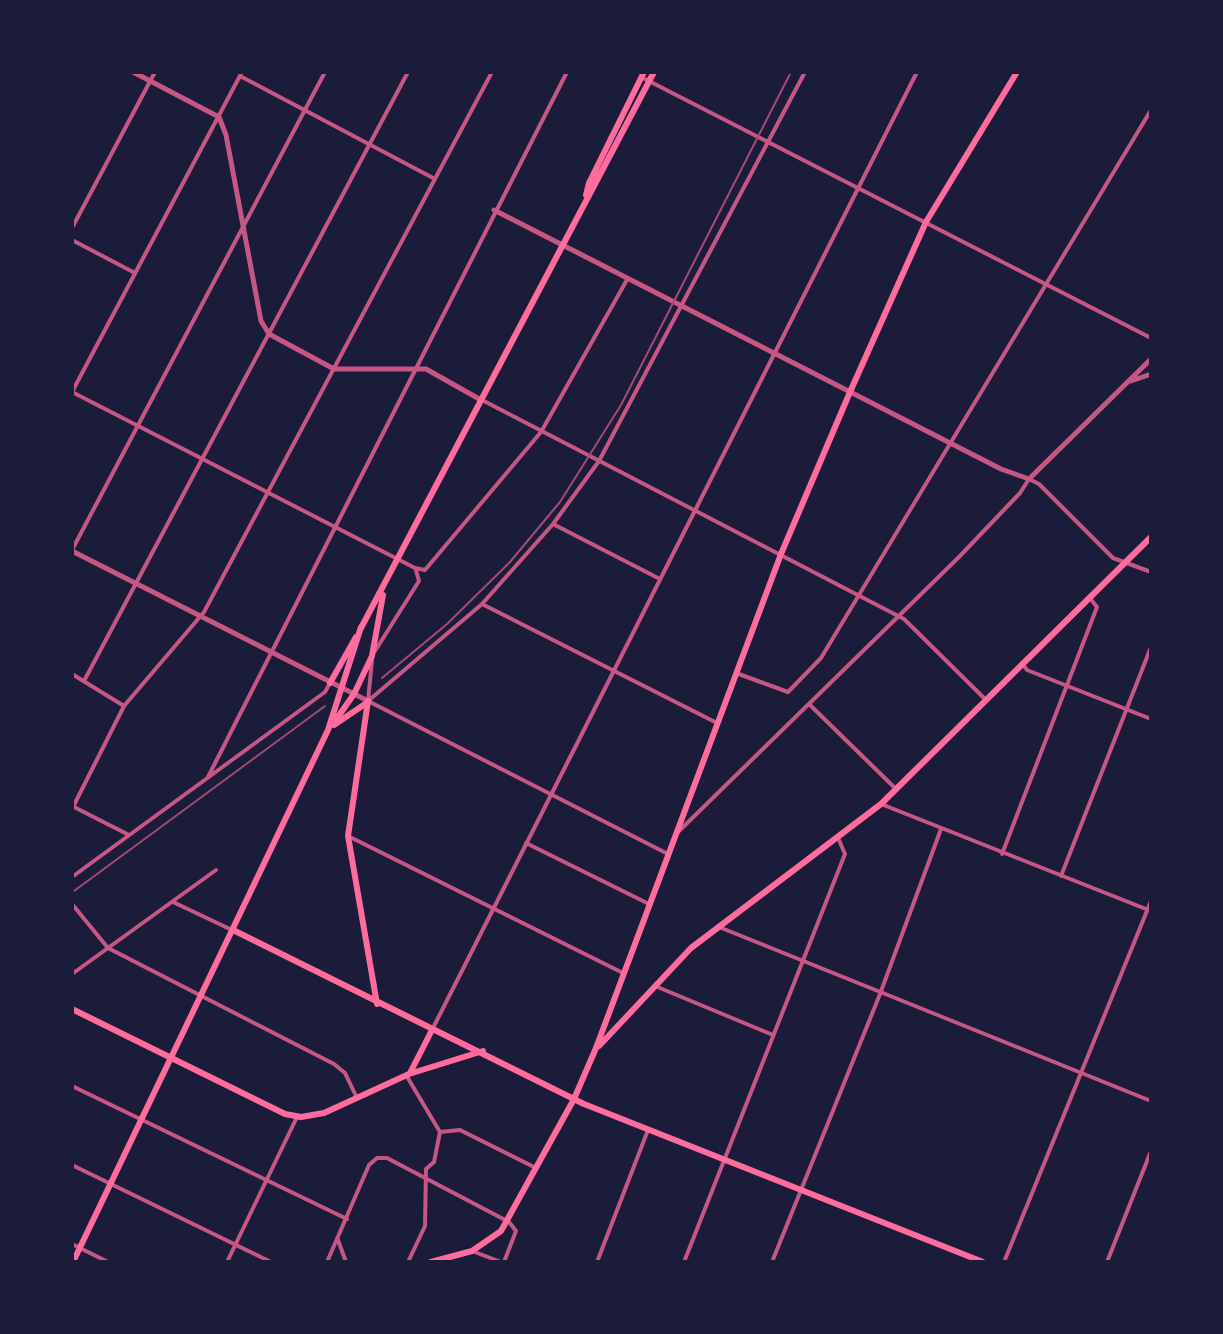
<!DOCTYPE html>
<style>
body{margin:0}
#map{position:relative;width:1223px;height:1334px;overflow:hidden;background:#1b1b3a;font-family:"Sofia Sans Condensed",sans-serif}
canvas{display:block}
.frame{position:absolute;inset:0;border:74px solid #1b1b3a;pointer-events:none}
</style>
<div id="map">
<canvas width="1223" height="1334"></canvas>
<div class="frame"></div>
</div>
<script>
const ctx = document.querySelector('canvas').getContext('2d');
ctx.lineJoin = 'round';
function toPath(rows) {
  const path = new Path2D();
  for (const r of rows) {
    path.moveTo(r[0], r[1]);
    for (let i = 2; i < r.length; i += 2) path.lineTo(r[i], r[i + 1]);
  }
  return path;
}
function stroke(path, color, width, dash) {
  ctx.strokeStyle = color;
  ctx.lineWidth = width;
  ctx.lineCap = dash ? 'butt' : 'round';
  ctx.setLineDash(dash || []);
  ctx.stroke(path);
}
stroke(toPath([
 [240,76,435,179],
 [641,77,1151,338],
 [72,228,155,72],
 [72,240,135,273],
 [72,392,415,568,425,570,541,432,628,278],
 [72,392,242,72],
 [482,400,904,619,985,699],
 [553,524,658,578],
 [72,550,325,72],
 [482,604,717,723],
 [375,651,419,581,416,570],
 [1022,663,1027,670,1151,719],
 [736,673,788,692,821,658,1151,110],
 [72,674,124,706],
 [84,681,408,72],
 [368,701,482,604,553,524,599,461,805,72],
 [368,701,668,854],
 [368,701,372,660],
 [810,705,896,789],
 [208,777,567,72],
 [881,804,1151,911],
 [74,807,129,835],
 [72,809,124,706,204,612,492,72],
 [678,832,959,557,1020,493,1029,479,1039,484,1113,558,1151,572],
 [348,836,623,973],
 [526,843,649,904],
 [1002,854,1097,607,1089,597],
 [1061,876,1151,647],
 [72,877,325,692,330,683],
 [173,902,232,930],
 [72,904,108,948,334,1064,345,1073,357,1098],
 [719,927,1151,1101],
 [72,974,216,870],
 [655,986,773,1035],
 [432,1030,917,72],
 [406,1075,440,1132,434,1162,426,1169,425,1226,408,1262],
 [72,1086,347,1219],
 [440,1132,460,1130,536,1168],
 [72,1165,271,1262],
 [338,1240,346,1262],
 [72,1244,108,1262],
 [472,1251,501,1262],
 [227,1262,297,1117],
 [327,1262,369,1165,377,1158,387,1158,509,1222,516,1231,504,1262],
 [597,1262,648,1130],
 [684,1262,845,854,839,840],
 [772,1262,880,994,941,829],
 [1004,1262,1151,901],
 [1107,1262,1151,1151]
]), '#c65784', 4);
stroke(toPath([
 [133,72,219,117,226,135,261,321,269,334,334,369,426,369,481,400],
 [494,210,1001,469,1029,479,1151,359],
 [1131,381,1151,374],
 [72,551,368,701]
]), '#c65784', 5);
stroke(toPath([
 [586,195,589,183,644,72],
 [361,628,654,72],
 [330,683,356,637],
 [368,701,348,836,377,1004],
 [333,724,354,694,372,656,383,595],
 [334,725,368,702],
 [233,930,584,1104,983,1262],
 [72,1009,285,1114,301,1117,324,1113,409,1074,483,1051],
 [599,1046,691,948,881,804,1151,537],
 [410,1073,432,1030],
 [73,1262,328,730,361,627],
 [431,1262,472,1251,501,1231,574,1099,596,1048,781,554,850,392,926,222,1017,72]
]), '#ff6b9d', 6);
stroke(toPath([
 [382,678,447,624,510,562,560,502,621,405,791,72],
 [74,891,325,706]
]), '#a44b75', 2);
</script>
